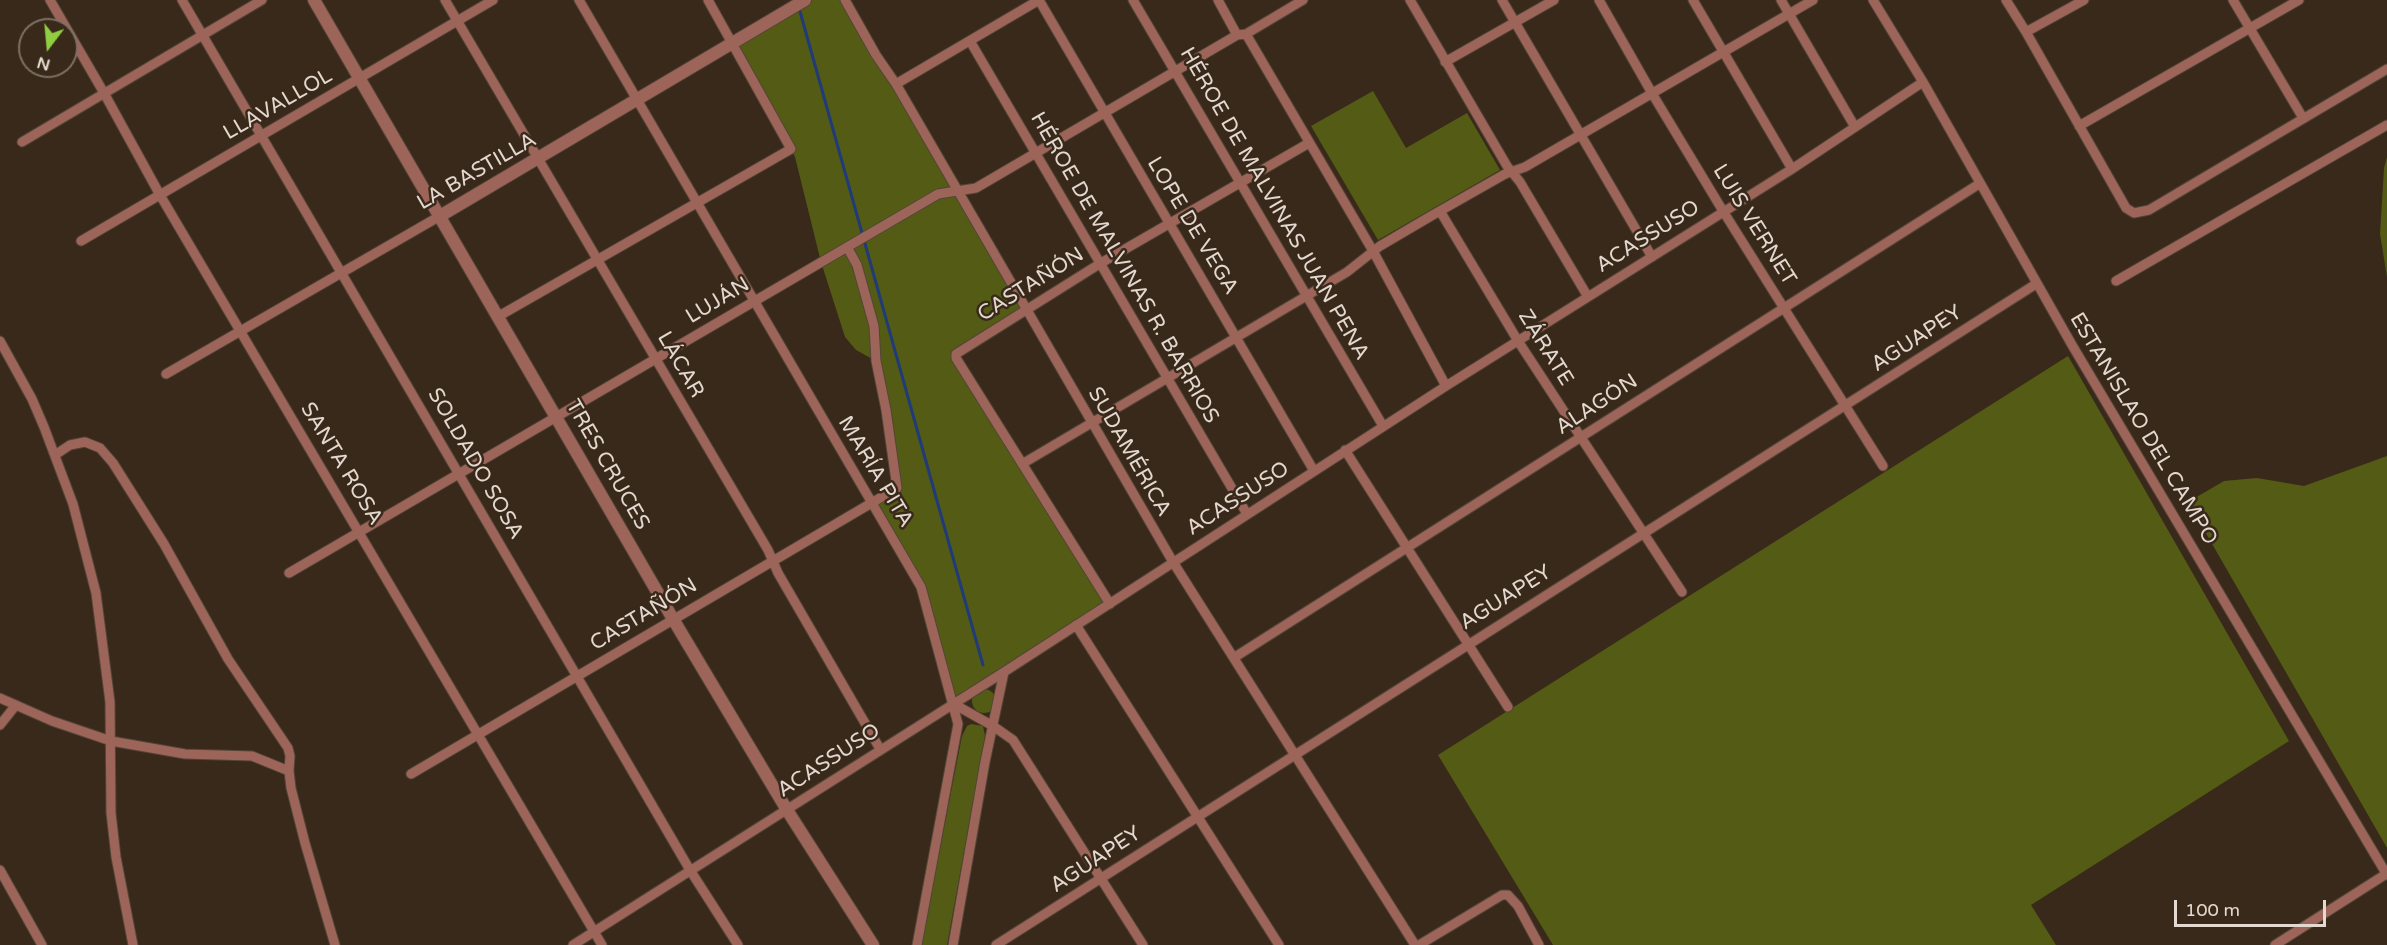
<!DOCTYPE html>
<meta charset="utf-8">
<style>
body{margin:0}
#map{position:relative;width:2387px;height:945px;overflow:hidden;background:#39291a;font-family:"Varela Round",sans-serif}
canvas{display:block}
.north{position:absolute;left:18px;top:18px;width:60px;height:60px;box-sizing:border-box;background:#39291a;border:2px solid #7d6f63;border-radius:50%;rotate:196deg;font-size:16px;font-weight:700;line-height:24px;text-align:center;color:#e4d9d0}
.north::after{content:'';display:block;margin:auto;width:21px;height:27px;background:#91cd40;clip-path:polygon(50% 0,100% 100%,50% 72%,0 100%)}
.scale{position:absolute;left:2174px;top:900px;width:152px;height:27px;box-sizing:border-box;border:3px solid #e4d9d0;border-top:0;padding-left:8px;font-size:18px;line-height:21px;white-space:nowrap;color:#e4d9d0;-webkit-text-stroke:4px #39291a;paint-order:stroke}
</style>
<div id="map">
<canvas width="2387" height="945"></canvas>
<div class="north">N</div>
<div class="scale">100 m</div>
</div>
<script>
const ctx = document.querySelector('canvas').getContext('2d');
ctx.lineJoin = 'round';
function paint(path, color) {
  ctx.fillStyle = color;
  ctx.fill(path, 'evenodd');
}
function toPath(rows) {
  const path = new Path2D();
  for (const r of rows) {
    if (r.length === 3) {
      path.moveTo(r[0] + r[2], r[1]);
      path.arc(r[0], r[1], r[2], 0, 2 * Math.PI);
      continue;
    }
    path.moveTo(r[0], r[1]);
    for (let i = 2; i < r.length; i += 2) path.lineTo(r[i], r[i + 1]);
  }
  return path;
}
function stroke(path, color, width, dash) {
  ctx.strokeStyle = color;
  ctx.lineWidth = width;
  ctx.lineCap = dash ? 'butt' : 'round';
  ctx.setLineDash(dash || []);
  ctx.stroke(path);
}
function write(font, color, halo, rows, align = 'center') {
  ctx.font = font + ' "Varela Round",sans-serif';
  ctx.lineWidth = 5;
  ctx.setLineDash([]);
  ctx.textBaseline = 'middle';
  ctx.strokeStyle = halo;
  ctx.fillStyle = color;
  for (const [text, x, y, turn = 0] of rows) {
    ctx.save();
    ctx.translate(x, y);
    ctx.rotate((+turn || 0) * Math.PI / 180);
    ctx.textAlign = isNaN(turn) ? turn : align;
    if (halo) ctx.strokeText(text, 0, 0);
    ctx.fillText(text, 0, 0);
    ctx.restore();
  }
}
paint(toPath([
 [805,0,845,0,1026,310,956,354,1110,604,952,703,921,587,871,502,897,488,876,361,856,350,845,337,821,262,795,157,733,43],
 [1373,91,1406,148,1467,113,1500,170,1378,240,1311,126],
 [2387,157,2387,277,2380,234,2384,168],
 [2068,356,2289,741,2031,905,2056,945,1553,945,1438,755],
 [2387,456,2387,848,2188,502,2224,481,2257,478,2304,486],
 [984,701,12],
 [971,724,983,726,985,736,947,945,921,945,962,736,967,726]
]), '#545b15');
stroke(toPath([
 [799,8,983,665]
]), '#203b78', 3);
const minor = toPath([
 [50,0,104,93,160,195,602,945],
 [182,0,690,870,738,945],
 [445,0,768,550,778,573,880,749],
 [579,0,921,587,958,724,917,945],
 [845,0,876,55,896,84,1173,562,1415,945],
 [1039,0,1314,471],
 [1133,0,1383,426],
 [1218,0,1237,35],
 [1410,0,1507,166,1520,182,1588,297],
 [1502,0,1652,257],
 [1599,0,1653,95,1723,211,1883,466],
 [1693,0,1792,169],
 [1781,0,1855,127],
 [1873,0,1923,82,2072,345,2387,875],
 [2006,0,2026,32,2084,0],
 [2233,0,2303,118],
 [2026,32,2126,208,2134,213,2149,210,2387,69],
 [1246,34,1373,251,1446,386],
 [970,41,1247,514],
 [1445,62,1554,0],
 [896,84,1039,0],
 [2079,126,2299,0],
 [22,142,262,0],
 [1440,211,1518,341,1682,592],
 [81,241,493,0],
 [2116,281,2387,125],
 [499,316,791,149,708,0],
 [0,341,32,399,44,427,73,504,96,593,110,702,111,813,116,857,133,945],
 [166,374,440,216],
 [1345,450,1508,707],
 [55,455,70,445,85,442,100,448,113,463,164,544,228,659,288,748,290,756,289,771,291,788,305,843,335,945],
 [1022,464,1347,272,1380,246,1431,216,1505,174,1525,167,1813,0],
 [289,573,938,194,976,188,1237,35,1246,34,1303,0],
 [1110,604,956,358,956,354,1101,263,1309,143],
 [1076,625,1279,945],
 [1235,657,1979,184],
 [0,698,52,721,111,741,185,754,252,756,289,771],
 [952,703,993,726,1013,740,1143,945],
 [0,725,16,705],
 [411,774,897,488,886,410,876,361,874,326,857,265,847,247],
 [0,870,42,945],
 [573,945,1004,672,1446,386,1792,169,1923,82],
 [953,945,985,762,1004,672],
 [996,945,2036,284],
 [1419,945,1502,895,1508,895,1518,906,1539,945],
 [2275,945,2386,874]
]);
const tertiary = toPath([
 [314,0,673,619,787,810,873,945],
 [440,216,805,0]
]);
stroke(minor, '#544537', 11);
stroke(tertiary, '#544537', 14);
stroke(minor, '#9d655a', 9);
stroke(tertiary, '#9d655a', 12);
write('21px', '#e4d9d0', '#39291a', [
 ["LLAVALLOL",278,105,-30],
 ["LA BASTILLA",477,172,-30],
 ["HÉROE DE MALVINAS JUAN PENA",1274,204,60],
 ["LUIS VERNET",1754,225,58],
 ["LOPE DE VEGA",1192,226,59],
 ["ACASSUSO",1648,237,-32],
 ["HÉROE DE MALVINAS R. BARRIOS",1124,268,60],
 ["CASTAÑÓN",1031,285,-32],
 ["LUJÁN",718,301,-31],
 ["AGUAPEY",1917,339,-33],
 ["ZÁRATE",1545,348,58],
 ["LÁCAR",680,365,60],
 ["ALAGÓN",1597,405,-33],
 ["ESTANISLAO DEL CAMPO",2143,429,59],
 ["SUDAMÉRICA",1129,452,60],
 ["SANTA ROSA",341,464,59],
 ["SOLDADO SOSA",475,464,60],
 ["TRES CRUCES",607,465,60],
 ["MARÍA PITA",875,472,59],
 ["ACASSUSO",1238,499,-33],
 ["AGUAPEY",1506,598,-32],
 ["CASTAÑÓN",644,615,-31],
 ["ACASSUSO",829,761,-33],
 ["AGUAPEY",1096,860,-33]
]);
</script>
